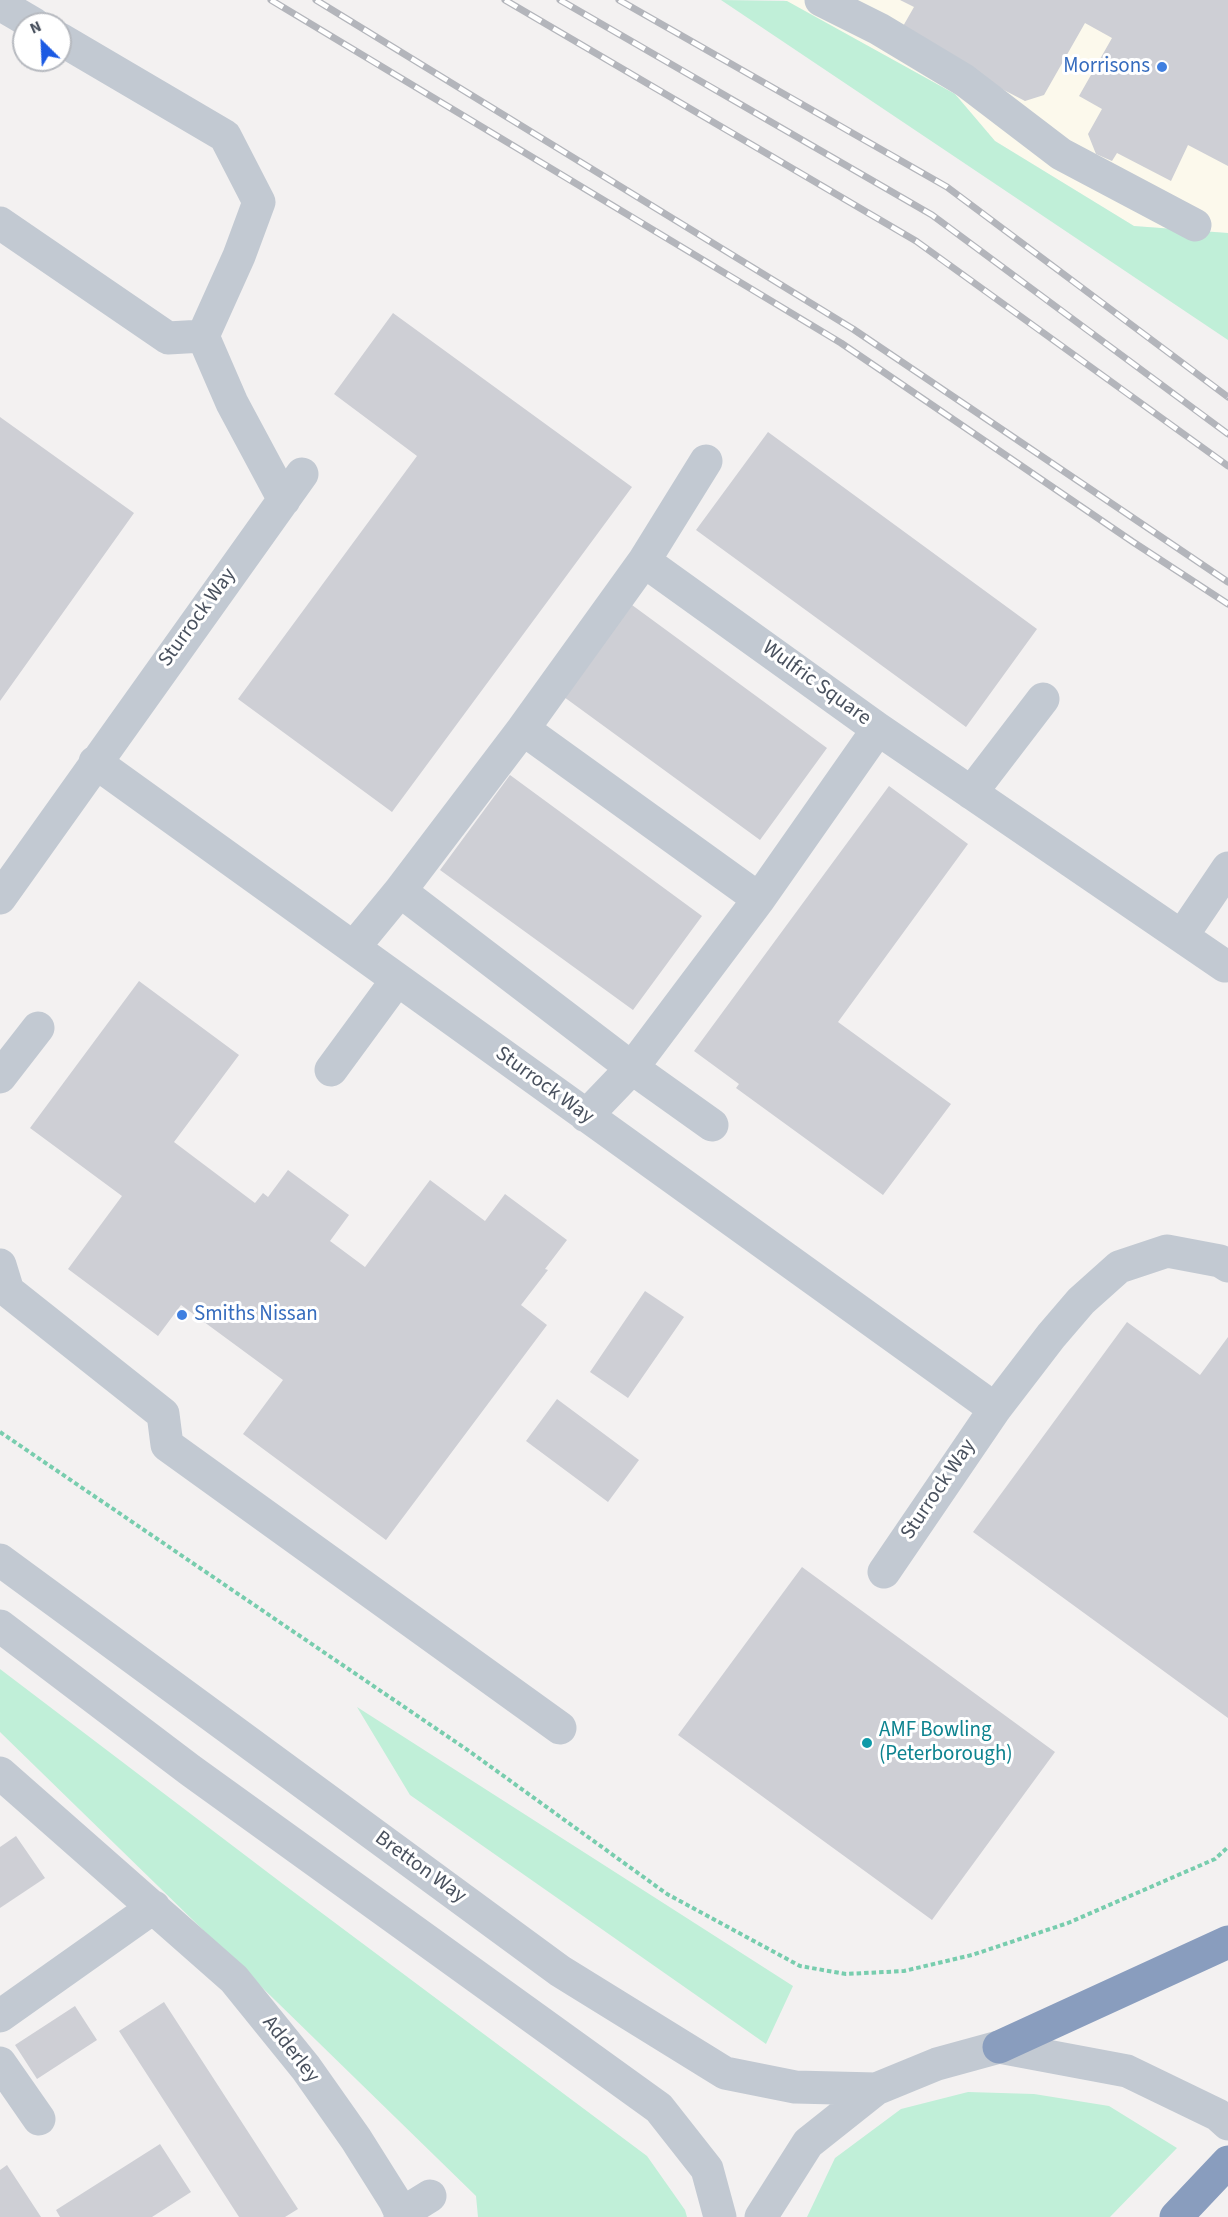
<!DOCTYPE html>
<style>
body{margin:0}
#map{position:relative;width:1228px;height:2217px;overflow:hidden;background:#f3f1f1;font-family:"Source Sans 3",sans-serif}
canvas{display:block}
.north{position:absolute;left:12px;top:12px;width:60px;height:60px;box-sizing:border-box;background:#fff;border:2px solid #b6b9bf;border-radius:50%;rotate:336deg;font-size:16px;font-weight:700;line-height:24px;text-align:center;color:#49515e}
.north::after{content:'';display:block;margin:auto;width:21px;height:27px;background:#1b5ae3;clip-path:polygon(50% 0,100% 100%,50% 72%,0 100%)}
</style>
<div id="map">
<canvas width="1228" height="2217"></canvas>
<div class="north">N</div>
</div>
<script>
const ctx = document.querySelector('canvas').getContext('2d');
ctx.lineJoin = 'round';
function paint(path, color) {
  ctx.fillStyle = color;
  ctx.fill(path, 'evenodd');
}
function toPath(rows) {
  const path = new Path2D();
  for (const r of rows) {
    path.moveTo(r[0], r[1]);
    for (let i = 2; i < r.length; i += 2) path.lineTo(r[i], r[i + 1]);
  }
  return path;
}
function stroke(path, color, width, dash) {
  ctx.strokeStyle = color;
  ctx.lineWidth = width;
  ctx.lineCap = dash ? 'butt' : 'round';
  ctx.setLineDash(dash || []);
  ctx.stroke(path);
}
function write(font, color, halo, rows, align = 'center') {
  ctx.font = font + ' "Source Sans 3",sans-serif';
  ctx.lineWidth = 6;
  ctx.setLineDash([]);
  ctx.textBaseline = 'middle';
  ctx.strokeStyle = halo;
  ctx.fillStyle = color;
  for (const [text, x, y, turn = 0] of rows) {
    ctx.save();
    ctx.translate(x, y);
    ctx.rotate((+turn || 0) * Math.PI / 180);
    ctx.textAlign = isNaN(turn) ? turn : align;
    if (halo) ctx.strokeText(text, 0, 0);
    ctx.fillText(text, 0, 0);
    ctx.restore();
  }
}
paint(toPath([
 [784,0,1228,0,1228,233,1134,226,995,141,955,94]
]), '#fcf9ec');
paint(toPath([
 [721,0,787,1,955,94,995,141,1134,226,1228,233,1228,340],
 [0,1669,283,1884,647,2156,685,2210,687,2217,478,2217,476,2196,0,1732],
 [357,1707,793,1986,766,2044,410,1795],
 [968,2092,1034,2094,1109,2106,1177,2148,1110,2217,807,2217,835,2158,901,2109]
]), '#c0efd8');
paint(toPath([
 [900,0,1228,0,1228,166,1188,145,1171,181,1117,153,1112,161,1096,154,1088,134,1102,109,1079,96,1112,38,1085,23,1044,95,1025,101,898,35,914,7],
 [393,313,632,487,392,812,238,699,417,456,334,394],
 [0,417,134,513,0,701],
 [768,432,1037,629,966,727,696,530],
 [632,605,827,748,760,840,564,697],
 [510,775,702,916,633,1010,440,870],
 [889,786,968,844,838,1022,951,1104,883,1195,736,1088,739,1084,694,1051],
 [139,981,239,1055,174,1142,255,1203,263,1193,268,1197,288,1170,349,1215,330,1241,365,1267,430,1180,485,1221,505,1194,567,1240,545,1269,548,1270,521,1305,547,1325,386,1540,243,1434,283,1380,181,1305,158,1336,68,1269,122,1196,30,1128],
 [645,1291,684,1317,628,1398,590,1372],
 [1127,1322,1200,1375,1228,1337,1228,1718,973,1532],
 [557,1399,639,1460,608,1502,526,1441],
 [802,1567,1055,1752,932,1920,678,1735],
 [16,1836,45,1878,0,1908,0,1847],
 [164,2002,298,2209,285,2217,239,2217,119,2031],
 [75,2006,97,2040,37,2079,15,2045],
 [160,2144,191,2192,152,2217,60,2217,56,2210],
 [7,2165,41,2217,0,2217,0,2170]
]), '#cecfd5');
stroke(toPath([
 [0,1432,469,1751,667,1894,800,1966,846,1974,904,1971,972,1955,1068,1923,1215,1859,1228,1847]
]), '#78cdae', 4, [4.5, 3]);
stroke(toPath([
 [821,0,879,29,964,80,1061,154,1195,225],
 [0,4,34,24],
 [60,39,225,136,259,202,239,256,203,336,232,403,284,500],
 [0,223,168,338,203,336],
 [523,729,759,899],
 [878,729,1225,966],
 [95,762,995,1409],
 [971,793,1043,699],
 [400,891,632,1068,712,1125],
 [0,898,302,474],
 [1182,936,1228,868],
 [354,947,400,891,523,729,644,561,706,461],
 [331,1070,397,980],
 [0,1077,38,1028],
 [586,1116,632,1068,759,899,878,729,644,561],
 [0,1265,8,1291,163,1414,167,1445,560,1728],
 [0,1560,560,1971,725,2073,795,2087,876,2089],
 [884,1572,995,1409,1051,1336,1081,1301,1119,1267,1167,1251,1220,1261,1228,1266],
 [0,1626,190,1770,659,2108,707,2169,720,2217],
 [0,1773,234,1979,306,2068,356,2139,395,2201,401,2214,400,2217],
 [0,2016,154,1907],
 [0,2063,39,2119],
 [401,2214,430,2196],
 [761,2217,808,2143,876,2089,937,2064,999,2047,1127,2071,1218,2115,1228,2124]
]), '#c2c9d2', 33);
stroke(toPath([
 [999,2047,1228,1942],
 [1176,2217,1228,2162]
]), '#899dbe', 33);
const rail = toPath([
 [271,0,841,343,1133,542,1228,604],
 [316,0,853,329,1228,582],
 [505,0,916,241,1228,466],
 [560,0,932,215,1228,434],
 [619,0,947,187,1228,397]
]);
stroke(rail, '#b3b5bb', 7);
stroke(rail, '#fff', 4.5, [14]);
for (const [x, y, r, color] of [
 [1162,67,6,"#3f7fe0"],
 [182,1315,6,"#3f7fe0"],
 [867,1743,6,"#0f9aa8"]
]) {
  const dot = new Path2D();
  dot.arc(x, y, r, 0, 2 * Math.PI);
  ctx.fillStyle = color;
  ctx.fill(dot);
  stroke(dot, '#fff', 2);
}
write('21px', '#366cbe', '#fff', [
 ["Morrisons",1150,67],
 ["Smiths Nissan",194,1315,"left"]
], 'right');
write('21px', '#49515e', '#fff', [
 ["Sturrock Way",198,618,-54],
 ["Wulfric Square",816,684,36],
 ["Sturrock Way",544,1086,36],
 ["Sturrock Way",939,1490,-56],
 ["Bretton Way",420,1868,36],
 ["Adderley",290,2050,52]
]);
write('21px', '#0d838f', '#fff', [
 ["AMF Bowling",879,1731],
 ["(Peterborough)",879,1755]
], 'left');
</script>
